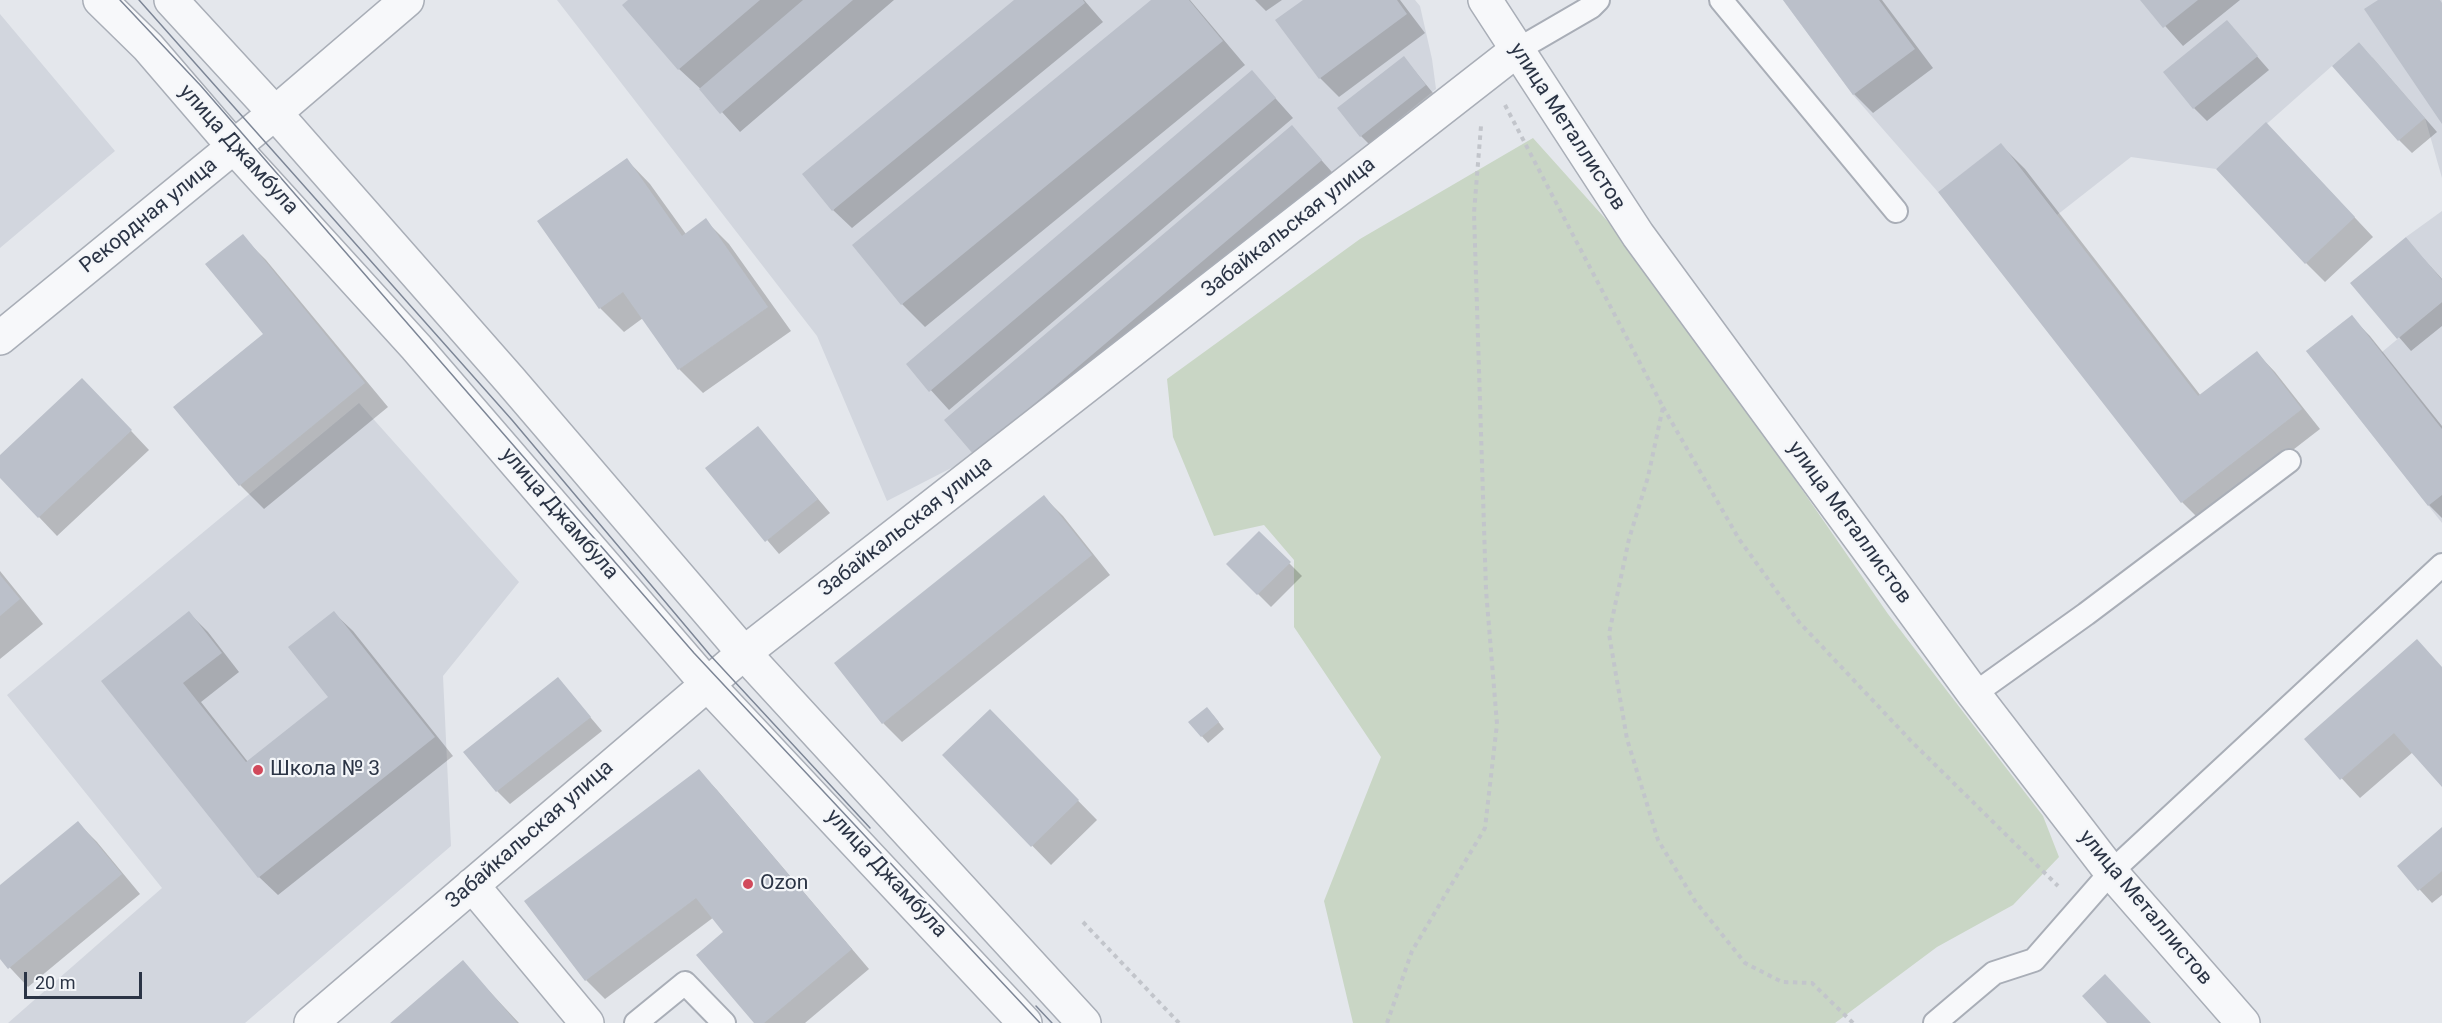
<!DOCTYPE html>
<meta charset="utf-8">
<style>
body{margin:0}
#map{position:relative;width:2442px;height:1023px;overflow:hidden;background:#e4e7ec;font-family:Roboto,sans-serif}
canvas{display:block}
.scale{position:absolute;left:24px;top:972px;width:118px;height:27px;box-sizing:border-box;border:3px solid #2b3445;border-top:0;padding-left:8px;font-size:18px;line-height:21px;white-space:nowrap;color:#2b3445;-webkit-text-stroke:4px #f4f6f9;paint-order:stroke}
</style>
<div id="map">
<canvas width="2442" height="1023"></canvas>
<div class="scale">20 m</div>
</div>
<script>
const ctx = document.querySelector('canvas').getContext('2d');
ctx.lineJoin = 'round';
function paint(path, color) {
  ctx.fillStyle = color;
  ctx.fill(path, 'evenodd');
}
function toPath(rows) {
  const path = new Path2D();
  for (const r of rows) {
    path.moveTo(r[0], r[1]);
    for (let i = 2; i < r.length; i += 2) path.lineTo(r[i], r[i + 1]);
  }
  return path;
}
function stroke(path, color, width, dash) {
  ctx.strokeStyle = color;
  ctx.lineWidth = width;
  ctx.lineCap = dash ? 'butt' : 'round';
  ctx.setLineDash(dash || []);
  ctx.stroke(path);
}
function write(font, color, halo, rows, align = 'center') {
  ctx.font = font + ' Roboto,sans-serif';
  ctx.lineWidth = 4.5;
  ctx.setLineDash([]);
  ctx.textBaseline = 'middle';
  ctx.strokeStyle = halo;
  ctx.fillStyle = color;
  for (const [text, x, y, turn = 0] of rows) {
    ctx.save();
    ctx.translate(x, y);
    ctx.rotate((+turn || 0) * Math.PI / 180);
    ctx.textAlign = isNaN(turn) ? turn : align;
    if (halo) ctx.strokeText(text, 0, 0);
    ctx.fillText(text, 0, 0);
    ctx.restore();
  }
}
paint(toPath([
 [557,0,1415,0,1420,6,1432,59,1436,89,1232,255,965,461,887,501,817,336],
 [1783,0,2442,0,2442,178,2425,118,2359,42,2216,169,2131,157,2057,215,2001,144,1938,192,1853,95],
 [0,14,115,151,0,248],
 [2442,211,2442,280,2406,237],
 [2442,302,2442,523,2306,351,2352,315,2382,352],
 [359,403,519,582,443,676,451,846,245,1023,8,1023,162,888,7,695]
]), '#d2d6de');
paint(toPath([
 [1533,138,1646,264,1888,614,2043,816,2059,857,2013,905,1937,947,1835,1023,1353,1023,1324,901,1381,757,1294,627,1294,560,1264,525,1214,536,1173,437,1167,379,1360,239]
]), '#c9d6c5');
paint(toPath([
 [631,0,894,0,740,132,704,92,679,69,624,5],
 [1017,0,1084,0,1103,22,852,228,833,210],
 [1154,0,1190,0,1245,65,925,327,902,304],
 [1255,0,1282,0,1266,11],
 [1306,0,1400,0,1425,33,1339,97,1320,78],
 [1784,0,1882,0,1933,68,1873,113,1854,94],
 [2142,0,2240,0,2183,46],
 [2227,22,2269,70,2207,121,2194,108],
 [2372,57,2437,132,2412,153,2399,140],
 [1404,58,1438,99,1374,149,1361,136],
 [1252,72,1293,118,949,410,908,365],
 [1292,127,1339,180,975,454],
 [2285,143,2373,237,2325,282,2306,263],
 [2001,145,2025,169,2201,396,2257,353,2275,372,2320,429,2201,521,2182,502],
 [627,160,650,184,686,234,705,220,729,244,791,331,703,393,679,369,643,318,624,332,600,308,539,221],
 [242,236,266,260,388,407,264,509,240,485,265,334],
 [2406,239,2442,279,2442,326,2411,351,2352,283],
 [2351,317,2370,336,2442,426,2442,518,2429,505],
 [101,399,149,450,57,536,0,476,0,457],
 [758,428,830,513,779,554,707,469],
 [1044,497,1063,516,1110,575,902,742,883,723],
 [1259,533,1302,576,1271,607,1228,564],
 [0,571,43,624,0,659],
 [189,613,208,632,239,672,201,702,248,762,330,697,334,613,353,631,453,756,278,895,259,877,103,681],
 [2442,667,2442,784,2413,752,2360,798,2306,740],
 [558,679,602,731,510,804,497,791],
 [990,711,1097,820,1051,865,944,755],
 [1213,715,1224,729,1208,743,1190,723],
 [698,771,717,790,869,969,805,1023,756,1023,726,932,714,917,605,999,586,980],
 [78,823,97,842,140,894,28,987,0,957,0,887],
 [2442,829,2442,895,2432,903,2399,867],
 [463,963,519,1023,392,1023]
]), '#0003');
paint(toPath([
 [628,0,760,0,678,70,622,5],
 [803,0,853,0,720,114,699,89],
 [1014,0,1083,0,1085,3,832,211,802,174],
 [1151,0,1189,0,1223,41,901,305,852,245],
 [1303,0,1397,0,1407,14,1319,79,1275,20],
 [1783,0,1879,0,1915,49,1853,95],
 [2140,0,2198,0,2163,28],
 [2378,0,2440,0,2442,3,2442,124,2364,9],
 [2227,20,2258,56,2193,109,2163,72],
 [2359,42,2425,118,2398,141,2332,66],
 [1404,56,1426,85,1360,137,1337,108],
 [1252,70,1276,98,929,392,906,364],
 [2266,122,2355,217,2305,264,2216,169],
 [1292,125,1322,160,974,455,944,420],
 [2001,143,2198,396,2257,351,2302,409,2181,503,1938,192],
 [627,158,682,236,706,218,768,307,678,370,623,292,599,309,537,221],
 [243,234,365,383,239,486,173,407,263,334,205,264],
 [2406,237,2442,280,2442,302,2397,339,2350,283],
 [2352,315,2442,429,2442,495,2428,506,2306,351],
 [82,378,132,430,38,518,0,478,0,455],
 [758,426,818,499,765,542,705,468],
 [1044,495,1092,555,882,724,834,663],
 [1259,531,1291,562,1257,595,1226,564],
 [0,575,20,599,0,616],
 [189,611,222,653,183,683,246,762,328,697,288,647,334,611,435,737,258,878,101,681],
 [2417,639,2442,667,2442,787,2394,733,2340,780,2304,739],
 [558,677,591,717,496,792,463,752],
 [1207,707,1219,722,1201,737,1188,722],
 [990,709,1079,800,1031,847,942,755],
 [699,769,852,949,764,1023,754,1023,696,955,723,932,696,898,585,981,524,901],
 [78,821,122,874,8,969,0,959,0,885],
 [2442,827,2442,871,2418,891,2397,866],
 [463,960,517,1023,390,1023],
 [2105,974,2151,1023,2107,1023,2082,996]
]), '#bbc0ca');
const service = toPath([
 [1721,0,1896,211],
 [1517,50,1591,7,1598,0],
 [1974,694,2086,614,2289,461],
 [636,1023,685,983,724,1023],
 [1935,1023,1994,973,2034,960,2111,872,2442,565]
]);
const minor = toPath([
 [0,338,275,113,407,0],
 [472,885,587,1023],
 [311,1023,744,653,1517,50]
]);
const tertiary = toPath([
 [100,0,148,47,234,147,416,347,707,684,1025,1023],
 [171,0,275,113,510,380,744,653,1084,1023],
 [1485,0,1638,235,1974,694,2111,872,2243,1023]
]);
stroke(service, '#a9aeb7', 26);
stroke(minor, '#a9aeb7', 36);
stroke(tertiary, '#a9aeb7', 36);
stroke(toPath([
 [1505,105,1663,407,1648,477,1629,539,1609,634,1627,739,1658,840,1695,901,1745,963,1782,982,1812,983,1853,1023],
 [1663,407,1739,539,1799,622,1911,741,2058,886],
 [1083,922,1179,1023],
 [1387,1023,1412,951,1485,828,1497,724,1486,590,1474,213,1481,126]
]), '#c2c5cb', 4, [4.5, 4.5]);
stroke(service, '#f7f8fa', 22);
stroke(minor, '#f7f8fa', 33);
stroke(tertiary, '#f7f8fa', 33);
stroke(toPath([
 [120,0,201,86,694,653,1040,1023],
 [139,0,512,420,710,655,870,828],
 [1036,1006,1052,1023]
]), '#7d8696', 1.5);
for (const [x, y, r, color] of [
 [258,770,6,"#d1495b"],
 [748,884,6,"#d1495b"]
]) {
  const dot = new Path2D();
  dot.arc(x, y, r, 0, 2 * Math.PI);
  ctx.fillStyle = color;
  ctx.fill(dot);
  stroke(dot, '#f4f6f9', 2);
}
write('21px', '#2b3445', '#f4f6f9', [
 ["улица Металлистов",1567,127,57],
 ["улица Джамбула",238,150,48],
 ["Рекордная улица",149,216,-39],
 ["Забайкальская улица",1289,228,-38],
 ["улица Джамбула",559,514,49],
 ["улица Металлистов",1849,523,54],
 ["Забайкальская улица",906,527,-38],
 ["Забайкальская улица",530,835,-41],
 ["улица Джамбула",886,874,47],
 ["улица Металлистов",2145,908,50]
]);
write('21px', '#2b3445', '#f4f6f9', [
 ["Школа № 3",270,770],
 ["Ozon",760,884]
], 'left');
</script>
